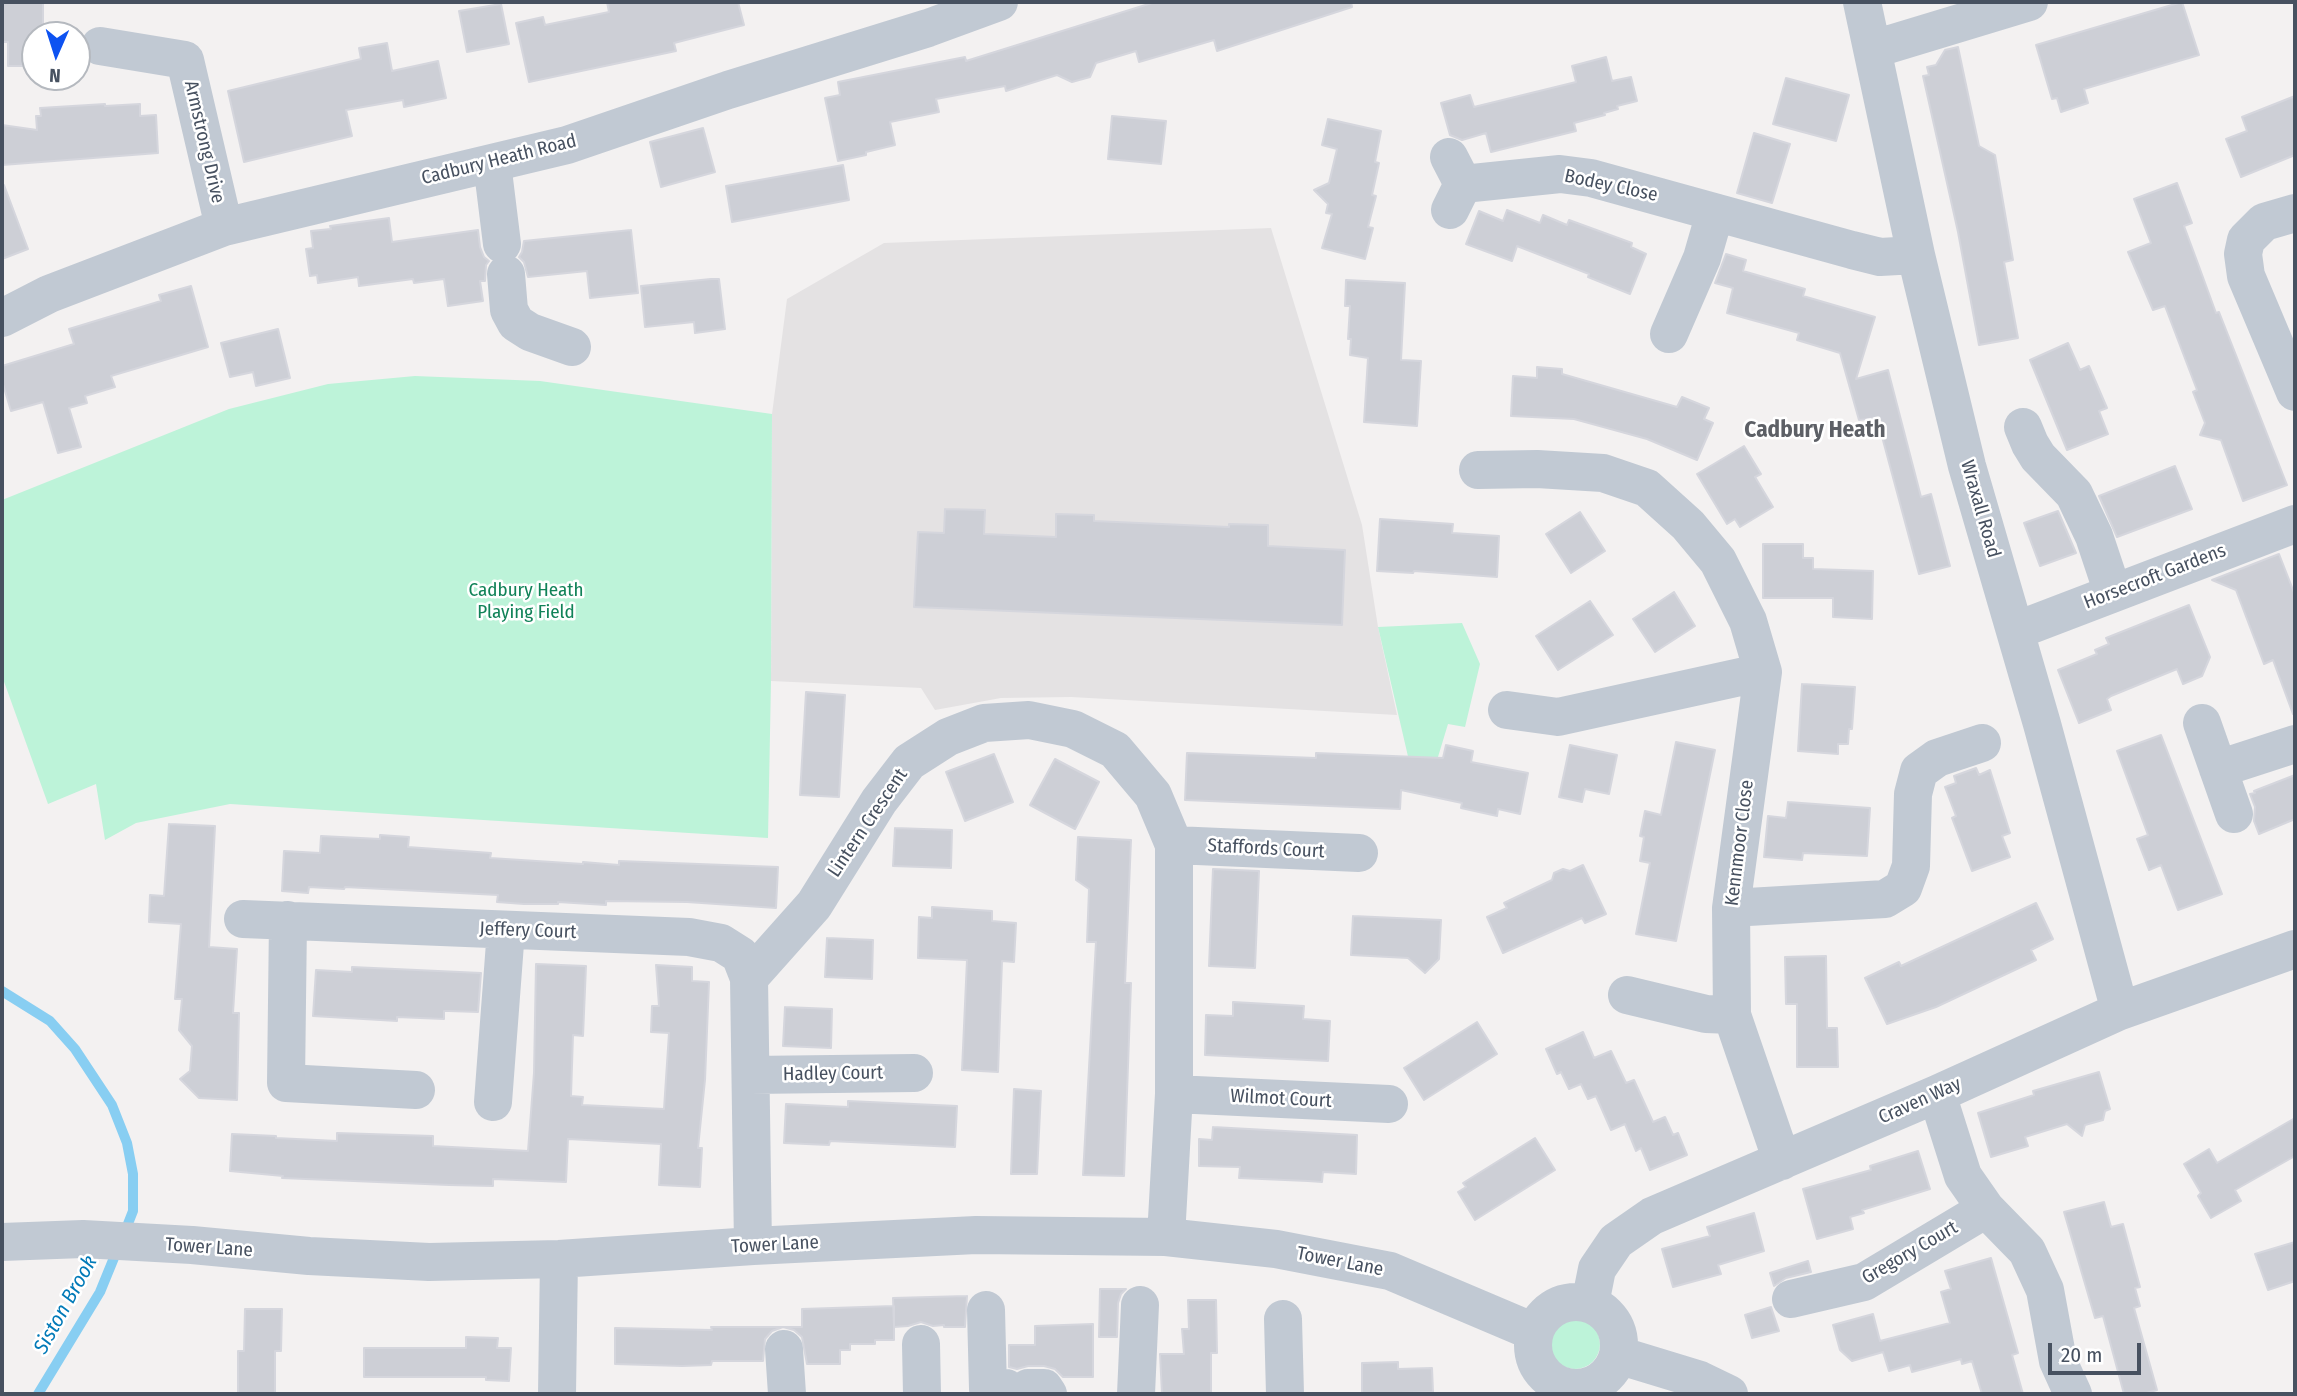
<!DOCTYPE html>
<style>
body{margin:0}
#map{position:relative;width:2297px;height:1396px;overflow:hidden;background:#f3f1f1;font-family:"Fira Sans Condensed",sans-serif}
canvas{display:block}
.frame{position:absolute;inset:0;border:4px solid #475160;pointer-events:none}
.north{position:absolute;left:21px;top:21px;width:70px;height:70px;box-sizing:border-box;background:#fff;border:2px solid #b5b9bf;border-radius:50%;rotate:183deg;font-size:19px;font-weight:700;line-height:28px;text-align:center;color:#475160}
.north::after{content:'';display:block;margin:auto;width:24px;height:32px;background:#0d52f1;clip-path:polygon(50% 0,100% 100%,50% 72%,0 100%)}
.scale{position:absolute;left:2048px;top:1343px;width:93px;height:32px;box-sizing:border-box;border:4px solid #475160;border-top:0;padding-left:9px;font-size:21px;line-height:24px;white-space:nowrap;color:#475160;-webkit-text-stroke:5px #fff;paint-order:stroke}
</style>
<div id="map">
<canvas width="2297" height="1396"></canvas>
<div class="frame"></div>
<div class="north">N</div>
<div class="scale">20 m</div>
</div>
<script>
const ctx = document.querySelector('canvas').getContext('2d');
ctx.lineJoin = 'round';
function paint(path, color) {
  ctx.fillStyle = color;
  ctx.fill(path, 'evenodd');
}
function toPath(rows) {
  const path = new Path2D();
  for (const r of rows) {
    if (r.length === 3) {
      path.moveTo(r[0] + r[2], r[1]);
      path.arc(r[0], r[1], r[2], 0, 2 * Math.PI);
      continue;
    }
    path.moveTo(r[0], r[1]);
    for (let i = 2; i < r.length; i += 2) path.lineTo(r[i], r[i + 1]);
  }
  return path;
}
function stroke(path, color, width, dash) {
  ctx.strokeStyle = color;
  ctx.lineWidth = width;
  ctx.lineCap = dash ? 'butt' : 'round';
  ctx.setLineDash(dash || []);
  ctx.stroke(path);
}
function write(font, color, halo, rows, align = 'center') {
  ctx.font = font + ' "Fira Sans Condensed",sans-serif';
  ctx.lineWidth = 5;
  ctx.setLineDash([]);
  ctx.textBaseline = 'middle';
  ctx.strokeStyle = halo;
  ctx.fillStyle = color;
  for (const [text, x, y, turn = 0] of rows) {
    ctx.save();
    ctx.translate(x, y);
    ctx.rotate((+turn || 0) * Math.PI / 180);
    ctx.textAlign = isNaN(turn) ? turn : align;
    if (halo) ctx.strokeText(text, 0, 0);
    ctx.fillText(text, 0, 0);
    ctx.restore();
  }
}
paint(toPath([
 [1271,228,1362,525,1378,627,1397,715,1071,697,1001,698,935,710,921,688,771,681,772,414,787,299,884,243]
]), '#e4e2e3');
paint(toPath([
 [415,376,540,381,772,414,771,681,768,838,230,804,136,823,105,840,96,784,48,804,2,676,2,500,229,409,328,384],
 [1462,623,1480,664,1465,727,1448,724,1431,780,1413,778,1378,627],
 [1575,1344,25]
]), '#bdf3d9');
stroke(toPath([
 [2,991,50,1021,75,1049,112,1105,127,1143,133,1174,133,1211,124,1234],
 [38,1394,100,1292,118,1248]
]), '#88cef2', 10);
const building = toPath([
 [2,2,43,2,43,35,35,35,35,66,8,66,8,42,2,42,2,2],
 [607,2,738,2,744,25,674,43,676,51,529,82,516,23,543,17,545,25,609,12,607,2],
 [1155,2,1351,2,1352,7,1217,51,1214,40,1139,62,1136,51,1096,63,1090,77,1072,82,1057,75,1006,91,1005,86,936,99,939,112,890,122,895,145,866,152,866,155,838,161,825,98,840,95,838,82,965,57,966,61,1155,2],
 [2182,2,2199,55,2084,89,2088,103,2061,112,2057,98,2052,99,2036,45,2182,2],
 [501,4,509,44,467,52,459,11,501,4],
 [387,43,392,71,438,61,446,98,404,107,403,100,346,110,352,136,244,162,228,91,361,59,359,48,387,43],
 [1958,47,1979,146,1995,155,2013,260,2004,262,2018,338,1979,345,1958,232,1923,76,1929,75,1927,67,1936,65,1945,50,1958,47],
 [1606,57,1612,81,1631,77,1637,101,1617,106,1618,109,1604,113,1605,115,1574,123,1576,131,1491,152,1486,133,1462,140,1450,135,1441,103,1470,95,1474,107,1576,82,1572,66,1606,57],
 [1786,78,1849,95,1836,141,1773,124,1786,78],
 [2295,96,2295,155,2241,177,2226,139,2247,131,2242,117,2295,96],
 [105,104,105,106,140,104,140,116,156,115,158,153,2,165,2,125,37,130,36,116,41,116,40,108,105,104],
 [1112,116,1166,121,1161,164,1108,159,1112,116],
 [1328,119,1381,131,1375,162,1379,163,1372,195,1376,196,1368,227,1373,228,1365,259,1322,248,1332,214,1326,213,1328,204,1314,190,1329,183,1337,149,1322,145,1328,119],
 [703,128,715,172,661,187,650,142,703,128],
 [1754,133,1790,144,1772,203,1737,193,1754,133],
 [843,165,849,200,732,222,726,186,843,165],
 [2177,183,2192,223,2184,226,2197,261,2216,313,2219,312,2287,485,2243,501,2221,440,2200,435,2205,423,2193,392,2197,390,2165,306,2153,310,2128,252,2151,243,2134,199,2177,183],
 [2,185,4,185,28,249,2,259,2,185],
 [1507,210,1540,223,1543,215,1567,225,1569,220,1632,243,1631,247,1646,254,1630,294,1588,277,1589,274,1517,246,1512,261,1466,244,1479,211,1503,221,1507,210],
 [389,218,392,242,478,230,480,247,484,257,489,261,486,265,485,281,480,281,483,301,448,306,444,279,414,283,413,279,359,286,358,277,318,283,317,275,310,276,306,249,313,248,311,231,331,229,330,226,389,218],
 [631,230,638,293,590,298,587,271,528,277,524,262,519,257,522,252,524,241,631,230],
 [1726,254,1746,260,1743,271,1805,289,1803,296,1875,317,1856,379,1888,370,1921,497,1931,494,1950,566,1919,574,1877,418,1859,420,1840,353,1797,340,1799,333,1727,313,1733,288,1715,283,1726,254],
 [711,279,719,279,725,329,695,333,694,322,645,327,641,286,711,279],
 [1346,280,1405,283,1401,360,1421,361,1417,426,1364,422,1368,358,1350,355,1351,339,1348,339,1350,306,1345,306,1346,280],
 [191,286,208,347,111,376,115,387,85,396,87,403,69,408,81,447,58,453,43,402,11,411,2,381,2,366,74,344,69,329,161,301,159,295,191,286],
 [278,329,290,378,256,386,253,372,230,377,221,343,278,329],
 [2068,343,2080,370,2089,366,2107,408,2099,411,2108,434,2067,450,2030,360,2068,343],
 [1537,367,1562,369,1562,374,1677,407,1682,397,1709,408,1704,419,1713,423,1697,460,1647,439,1574,419,1511,416,1513,376,1537,378,1537,367],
 [1744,446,1761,474,1755,477,1773,507,1740,527,1735,519,1727,524,1697,474,1744,446],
 [2175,466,2192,509,2117,537,2099,496,2175,466],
 [945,509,985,510,984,534,1056,537,1056,514,1094,515,1094,521,1229,527,1229,524,1268,525,1268,546,1345,550,1342,625,914,607,918,532,944,533,945,509],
 [2058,511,2076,553,2040,566,2024,523,2058,511],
 [1580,512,1605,551,1571,573,1546,534,1580,512],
 [1380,519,1453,524,1452,533,1499,536,1497,577,1414,571,1413,573,1377,571,1380,519],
 [1763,544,1803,544,1803,558,1813,558,1813,569,1873,571,1872,619,1833,617,1833,598,1763,598,1763,544],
 [2279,554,2295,595,2295,713,2293,714,2273,660,2264,664,2236,590,2212,580,2279,554],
 [1674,592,1695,626,1655,652,1633,619,1674,592],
 [1590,601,1613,635,1558,670,1536,636,1590,601],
 [2189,605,2210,657,2202,676,2183,684,2177,669,2111,696,2107,699,2111,710,2079,723,2058,670,2097,654,2095,650,2109,644,2106,638,2189,605],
 [1802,684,1855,687,1852,729,1849,729,1848,744,1838,744,1838,754,1798,751,1802,684],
 [806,692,845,695,839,797,800,795,806,692],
 [2161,735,2222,894,2178,910,2161,865,2149,870,2137,839,2148,835,2117,751,2161,735],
 [1676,742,1715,750,1676,941,1636,934,1650,863,1640,861,1644,837,1640,836,1645,811,1661,815,1676,742],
 [1446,745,1473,751,1471,762,1528,773,1520,814,1498,809,1497,816,1461,808,1462,803,1401,790,1400,809,1185,800,1187,753,1316,758,1316,753,1443,758,1446,745],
 [1570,745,1617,755,1609,794,1585,789,1582,802,1559,797,1570,745],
 [994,754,1013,802,965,821,946,772,994,754],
 [1055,759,1099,782,1075,829,1030,805,1055,759],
 [1976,768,1979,775,1990,770,2010,833,2002,836,2010,857,1972,871,1952,818,1956,816,1945,787,1956,783,1954,776,1976,768],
 [2295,775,2295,819,2259,834,2254,821,2255,807,2250,794,2255,793,2254,791,2295,775],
 [1788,802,1870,808,1867,856,1803,853,1802,860,1764,857,1768,816,1786,818,1788,802],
 [169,824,215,826,209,947,237,949,233,1013,239,1013,237,1100,199,1098,180,1079,190,1071,192,1046,179,1030,182,999,175,999,181,924,149,922,150,895,164,896,169,824],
 [895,828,952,830,951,868,893,866,895,828],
 [380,835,409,837,408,847,491,853,490,858,583,864,583,862,619,865,619,861,778,867,776,908,687,902,606,901,606,905,558,902,558,904,524,904,497,902,498,895,345,887,344,889,309,887,308,893,282,891,284,851,320,853,321,836,380,839,380,835],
 [1078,837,1131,840,1125,983,1131,983,1124,1176,1083,1175,1096,942,1087,942,1089,889,1076,880,1078,837],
 [1583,865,1606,914,1585,923,1582,918,1503,953,1487,917,1507,908,1504,903,1552,880,1554,873,1563,869,1570,871,1583,865],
 [1213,869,1259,871,1255,968,1209,966,1213,869],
 [2036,903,2053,939,2031,950,2036,960,1936,1007,1887,1024,1865,978,1899,962,1901,966,2036,903],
 [932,907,992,911,992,921,1016,923,1014,962,1002,961,998,1072,962,1070,967,960,918,958,919,917,932,918,932,907],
 [1353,916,1441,920,1439,959,1425,973,1408,958,1351,955,1353,916],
 [827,938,873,940,872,979,825,977,827,938],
 [1826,956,1827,1028,1837,1028,1838,1067,1797,1067,1797,1004,1786,1004,1785,957,1826,956],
 [536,964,586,966,583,1036,573,1035,571,1096,583,1097,582,1105,664,1109,669,1033,651,1032,652,1006,659,1006,656,965,692,967,692,981,709,982,705,1080,698,1148,702,1148,700,1187,659,1185,661,1144,568,1139,566,1182,493,1179,493,1186,449,1185,282,1178,283,1176,230,1171,232,1134,276,1136,276,1138,337,1141,337,1133,433,1136,433,1146,528,1151,534,1073,536,964],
 [352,967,481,973,478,1012,449,1011,444,1011,444,1019,397,1017,397,1021,313,1016,316,970,352,972,352,967],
 [1233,1002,1304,1006,1303,1019,1330,1021,1328,1061,1205,1055,1206,1015,1233,1016,1233,1002],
 [785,1007,832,1009,831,1048,783,1046,785,1007],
 [1477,1022,1497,1054,1424,1100,1404,1068,1477,1022],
 [1583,1032,1594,1058,1611,1051,1626,1083,1634,1080,1653,1122,1665,1117,1673,1135,1678,1133,1687,1155,1650,1170,1641,1148,1636,1151,1625,1124,1611,1130,1596,1096,1588,1099,1581,1084,1569,1089,1561,1072,1557,1074,1546,1049,1583,1032],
 [2099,1072,2110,1109,2105,1111,2103,1120,2085,1125,2082,1136,2067,1124,2025,1137,2028,1146,1991,1157,1978,1113,2034,1095,2033,1091,2099,1072],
 [1014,1089,1041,1091,1037,1174,1011,1174,1014,1089],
 [848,1101,957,1106,955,1147,830,1141,829,1145,784,1143,786,1104,848,1107,848,1101],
 [2295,1118,2295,1156,2235,1190,2241,1201,2211,1218,2198,1196,2201,1193,2184,1164,2209,1149,2217,1163,2295,1118],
 [1213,1127,1357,1135,1356,1174,1323,1172,1322,1182,1308,1181,1239,1178,1240,1167,1199,1166,1199,1139,1212,1140,1213,1127],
 [1535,1138,1555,1170,1475,1220,1458,1192,1466,1187,1463,1183,1535,1138],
 [1918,1151,1930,1189,1862,1210,1864,1213,1850,1217,1853,1229,1817,1239,1803,1189,1871,1170,1870,1166,1918,1151],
 [2104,1202,2111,1227,2123,1224,2140,1287,2135,1288,2140,1306,2134,1308,2157,1390,2143,1394,2124,1394,2103,1316,2095,1318,2064,1212,2104,1202],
 [1754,1213,1764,1251,1718,1265,1721,1274,1673,1287,1662,1249,1710,1236,1707,1227,1754,1213],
 [2295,1242,2295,1281,2268,1290,2255,1254,2295,1242],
 [1991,1258,2018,1353,2012,1355,2023,1394,1982,1394,1972,1361,1962,1364,1961,1359,1912,1372,1910,1365,1889,1371,1883,1352,1852,1361,1840,1350,1833,1325,1873,1314,1880,1341,1950,1323,1941,1292,1951,1289,1945,1271,1991,1258],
 [1808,1261,1811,1272,1786,1278,1774,1286,1770,1273,1808,1261],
 [1100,1289,1126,1289,1121,1294,1118,1303,1117,1337,1099,1337,1100,1289],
 [967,1296,965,1327,944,1327,944,1325,933,1326,921,1322,908,1326,894,1327,893,1298,967,1296],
 [1188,1300,1216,1300,1217,1353,1211,1353,1211,1394,1162,1394,1160,1354,1184,1354,1182,1329,1189,1329,1188,1300],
 [894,1306,894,1340,875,1340,875,1344,850,1344,850,1350,840,1350,840,1364,807,1364,802,1337,794,1330,783,1327,772,1331,765,1339,763,1361,712,1361,711,1365,682,1366,615,1364,615,1328,712,1330,711,1327,802,1327,802,1309,894,1306],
 [1771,1307,1779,1331,1752,1338,1745,1315,1771,1307],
 [245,1309,282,1309,281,1351,275,1351,275,1394,238,1394,238,1351,244,1351,245,1309],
 [1093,1324,1093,1377,1063,1377,1055,1369,1044,1366,1028,1366,1017,1369,1009,1367,1009,1345,1035,1345,1035,1326,1093,1324],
 [466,1337,498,1338,497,1348,511,1348,509,1381,486,1380,486,1377,364,1377,364,1348,466,1348,466,1337],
 [1398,1362,1398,1369,1432,1368,1433,1392,1362,1394,1362,1363,1398,1362]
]);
paint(building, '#cdcfd6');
stroke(building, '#d5d6dd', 2);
stroke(toPath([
 [1862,2,1916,255,1967,466,2042,724,2120,1011],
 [100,46,185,60,224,227],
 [1874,49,2029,2],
 [1449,157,1463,184,1450,210],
 [492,163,502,244],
 [1463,184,1560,174,1591,178,1852,250,1880,257,1916,255],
 [2295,213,2264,222,2246,240,2243,254,2246,276,2295,392],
 [506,274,509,310,516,323,530,332,572,347],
 [2,318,49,294,224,227,567,145,728,90,928,28,999,2],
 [1669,334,1702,258,1715,213],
 [2023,427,2030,444,2038,457,2074,494,2094,536,2113,593],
 [1478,470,1537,469,1603,473,1647,488,1688,525,1718,561,1748,621,1763,672,1731,908,1732,1015,1782,1161],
 [2015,631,2295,524],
 [1507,710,1558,717,1763,672],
 [2202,723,2234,814],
 [2218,769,2295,744],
 [1174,845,1359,853],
 [1731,908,1885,899,1903,888,1911,866,1913,794,1919,771,1937,758,1982,743],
 [243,919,689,937,721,943,740,955,749,978],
 [288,920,286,1083,416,1090],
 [1627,995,1706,1014,1732,1015],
 [751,1075,914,1073],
 [1174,1094,1389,1104],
 [1937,1094,1963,1176,1986,1209,2027,1251,2045,1290,2058,1361,2073,1394],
 [493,1102,506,930],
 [2,1242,83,1239,192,1245,309,1256,429,1262,559,1259,753,1246,976,1235,1166,1237,1276,1249,1390,1271,1534,1332],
 [753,1246,749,978,814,905,879,801,909,762,948,737,984,723,1029,720,1073,729,1115,750,1153,795,1174,845,1174,1094,1166,1237],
 [1791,1299,1864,1282,1986,1209],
 [1576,1345,43],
 [1590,1304,1597,1269,1616,1241,1652,1216,1937,1094,2120,1011,2295,949],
 [986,1310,988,1389,1006,1388],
 [1283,1319,1285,1394],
 [921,1344,922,1394],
 [784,1349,787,1394],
 [1618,1355,1700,1380,1729,1394],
 [1028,1388,1044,1388,1048,1394],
 [557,1394,559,1259],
 [1136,1394,1140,1305]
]), '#c1c9d3', 38);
write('19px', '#475160', '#fff', [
 ["Armstrong Drive",204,142,77],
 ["Cadbury Heath Road",499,160,-14],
 ["Bodey Close",1611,186,12],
 ["Wraxall Road",1980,509,74],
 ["Horsecroft Gardens",2155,577,-21],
 ["Lintern Crescent",868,823,-56],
 ["Kennmoor Close",1740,843,-83],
 ["Staffords Court",1266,849,3],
 ["Jeffery Court",528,931,2],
 ["Hadley Court",833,1074,-1],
 ["Wilmot Court",1281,1099,3],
 ["Craven Way",1920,1101,-24],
 ["Tower Lane",775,1245,-3],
 ["Tower Lane",209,1248,4],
 ["Gregory Court",1910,1253,-30],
 ["Tower Lane",1340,1262,11]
]);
write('19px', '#118258', '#fff', [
 ["Cadbury Heath",526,591],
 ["Playing Field",526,613]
]);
write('italic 21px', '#027ab8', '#fff', [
 ["Siston Brook",66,1305,-61]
]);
write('bold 23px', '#5d6066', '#fff', [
 ["Cadbury Heath",1815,431]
]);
</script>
